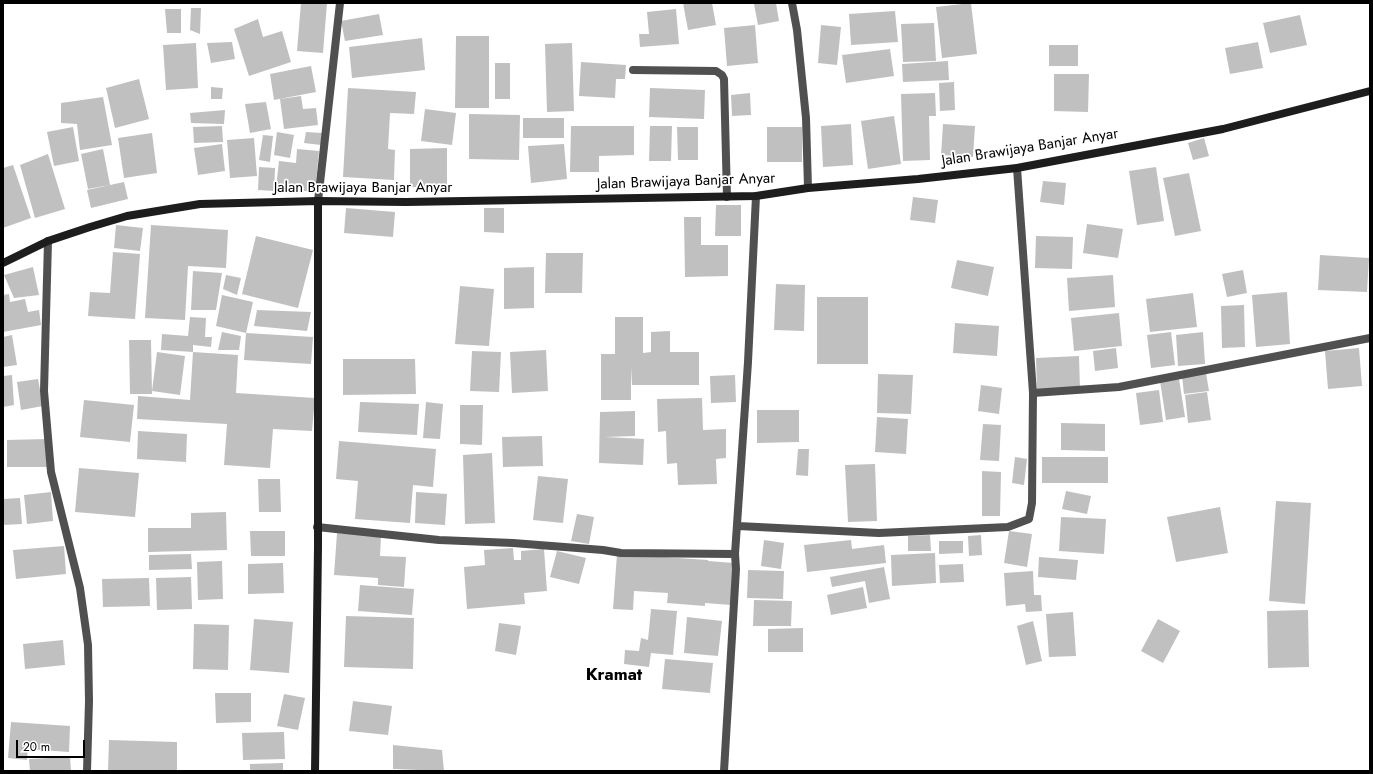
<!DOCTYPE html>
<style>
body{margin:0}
#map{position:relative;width:1373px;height:774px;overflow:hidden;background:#fff;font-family:Jost,sans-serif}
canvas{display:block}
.frame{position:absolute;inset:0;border:4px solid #000;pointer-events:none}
.scale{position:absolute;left:16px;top:740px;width:69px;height:18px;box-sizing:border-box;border:2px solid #000;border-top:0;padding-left:5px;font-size:12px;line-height:14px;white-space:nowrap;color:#000;-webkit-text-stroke:3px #fff;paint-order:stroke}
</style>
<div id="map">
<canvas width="1373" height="774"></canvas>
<div class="frame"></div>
<div class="scale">20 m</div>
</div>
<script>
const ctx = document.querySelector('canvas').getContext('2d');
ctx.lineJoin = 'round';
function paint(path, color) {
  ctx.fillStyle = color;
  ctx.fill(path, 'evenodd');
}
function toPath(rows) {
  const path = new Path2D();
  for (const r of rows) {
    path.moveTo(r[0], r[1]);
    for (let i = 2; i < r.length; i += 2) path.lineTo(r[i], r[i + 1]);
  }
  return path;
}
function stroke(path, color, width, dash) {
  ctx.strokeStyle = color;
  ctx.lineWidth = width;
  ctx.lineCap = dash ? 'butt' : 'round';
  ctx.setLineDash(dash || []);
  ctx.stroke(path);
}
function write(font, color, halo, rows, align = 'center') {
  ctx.font = font + ' Jost,sans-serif';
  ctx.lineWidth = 3.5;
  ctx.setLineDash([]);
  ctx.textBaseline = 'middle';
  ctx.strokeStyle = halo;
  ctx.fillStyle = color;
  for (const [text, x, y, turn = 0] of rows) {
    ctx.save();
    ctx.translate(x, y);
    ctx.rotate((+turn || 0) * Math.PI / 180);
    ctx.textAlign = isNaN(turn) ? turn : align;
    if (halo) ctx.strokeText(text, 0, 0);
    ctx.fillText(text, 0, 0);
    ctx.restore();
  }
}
paint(toPath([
 [301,3,327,3,323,53,297,51],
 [683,3,712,3,716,25,688,30],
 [760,3,776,3,779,21,758,25,754,4],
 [971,3,977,54,942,58,936,7],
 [191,8,201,8,200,34,190,30],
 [165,9,181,9,181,33,167,33],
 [676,9,679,44,640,47,639,34,649,34,647,12],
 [895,11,898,42,851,45,849,14],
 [379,14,383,35,345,41,341,21],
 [1300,15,1307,45,1270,53,1263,23],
 [258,19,263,37,282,31,291,62,249,76,234,29],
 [934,23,936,61,903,62,901,24],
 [755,25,758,63,727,66,724,28],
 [821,25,841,27,837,65,818,63],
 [456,36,489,36,489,108,455,108],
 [422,38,425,70,352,78,349,47],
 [232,42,235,59,211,63,207,43],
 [1258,42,1263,68,1230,74,1225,48],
 [196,43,198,88,166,90,163,45],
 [572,43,574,111,547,112,545,44],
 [1049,45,1078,45,1078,66,1049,66],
 [890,49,894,76,846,83,842,55],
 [948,61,949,80,903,82,902,64],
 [581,62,626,65,625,79,616,79,615,98,579,96],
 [495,63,510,63,510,99,495,99],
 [311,66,316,92,274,100,270,74],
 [1054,74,1089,74,1088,112,1054,111],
 [139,79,149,119,115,128,106,88],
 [954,82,955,110,940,111,939,83],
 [211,87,223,88,222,99,211,99],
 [348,88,416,92,414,114,390,113,388,149,395,150,394,180,343,177],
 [650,88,705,90,704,119,649,117],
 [750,93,751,115,732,116,731,95],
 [935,93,936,116,929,116,930,160,903,161,901,94],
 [301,96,303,109,316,108,318,125,284,129,280,99],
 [103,97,112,145,80,150,77,124,61,123,61,103],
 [266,102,271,129,250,133,245,104],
 [425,109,456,113,452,145,421,141],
 [225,110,224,124,191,123,190,113],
 [469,114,520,115,519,160,469,159],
 [894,116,901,164,868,169,861,121],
 [523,118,564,118,564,138,523,138],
 [851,124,853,165,823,167,821,126],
 [943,124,975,126,973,157,941,155],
 [222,126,223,142,194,143,193,127],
 [571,126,634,126,634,155,599,156,599,172,570,172],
 [650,126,672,126,671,161,649,161],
 [73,127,79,161,54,166,47,132],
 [677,127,698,127,698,160,678,160],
 [767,127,802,127,802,162,767,162],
 [277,132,294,135,290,158,274,155],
 [306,132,322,133,321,145,304,143],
 [152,133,157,173,124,178,118,138],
 [263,135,273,136,270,162,259,160],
 [254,138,257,176,230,178,227,140],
 [1204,138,1209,156,1193,160,1188,143],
 [222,144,225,171,198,175,194,148],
 [564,144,567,179,531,183,528,146],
 [447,148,447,187,410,187,410,149],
 [103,149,110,185,88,189,81,154],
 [297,149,319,151,315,192,276,188,279,161,296,163],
 [48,154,65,209,35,218,20,165],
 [13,165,31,218,3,228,3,168],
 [259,167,275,168,274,191,258,190],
 [1156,167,1164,221,1137,225,1129,171],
 [1189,173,1201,231,1175,236,1163,178],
 [1043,181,1066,183,1064,205,1040,202],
 [124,182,128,199,91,208,87,190],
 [913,197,938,200,935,223,910,220],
 [716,205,741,205,741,236,715,236],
 [346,208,395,212,393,237,344,233],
 [484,208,504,208,504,233,484,232],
 [684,217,701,217,701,245,728,245,728,276,685,277],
 [1087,224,1123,229,1118,258,1083,253],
 [116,225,143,228,140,251,114,248],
 [151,225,228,230,226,268,188,266,185,320,145,318],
 [256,236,313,250,298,308,242,294],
 [1036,236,1073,237,1072,269,1035,268],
 [113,252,140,254,135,319,88,316,90,292,110,293],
 [546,253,583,253,582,293,545,293],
 [1320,255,1369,258,1367,292,1318,290],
 [957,260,994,267,988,296,951,288],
 [33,267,39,295,14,298,4,275],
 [534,267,534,308,504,309,504,268],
 [1243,270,1247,293,1227,297,1222,274],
 [193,271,222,273,216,310,191,310],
 [226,275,241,278,237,295,223,289],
 [1113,275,1115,307,1069,311,1067,278],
 [776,284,805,285,804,331,774,330],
 [460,286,494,289,489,346,455,344],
 [1287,292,1290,344,1256,347,1252,295],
 [1193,293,1197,327,1150,332,1146,299],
 [9,294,10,302,25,299,28,312,39,310,41,325,3,332,3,295],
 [222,295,253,302,246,333,216,326],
 [817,297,868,297,868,364,817,364],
 [1244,305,1245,347,1222,348,1221,306],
 [257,310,311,312,307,331,254,326],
 [1119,313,1122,346,1074,351,1071,318],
 [190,317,206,318,205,337,212,337,211,347,193,345,193,352,161,350,162,334,188,336],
 [615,317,643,317,643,353,651,352,651,332,670,331,670,352,699,352,699,385,632,385,631,367,631,400,601,400,601,354,615,354],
 [955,323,999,326,997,356,953,353],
 [222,332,241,336,239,350,218,350],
 [1171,332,1175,365,1151,368,1147,335],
 [1203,332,1205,364,1178,366,1176,335],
 [246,333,313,337,311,364,244,360],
 [12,335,17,365,3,367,3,337],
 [129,340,151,340,152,394,130,394],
 [1116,348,1118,368,1095,371,1093,351],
 [1359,348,1362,386,1328,389,1325,351],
 [546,350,548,391,512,393,510,352],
 [472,351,501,352,499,392,470,391],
 [157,352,185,356,180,395,152,391],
 [193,352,238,355,236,393,315,398,312,431,273,429,270,468,224,465,227,424,137,419,138,396,190,400],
 [1079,356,1080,389,1037,390,1036,358],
 [343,359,415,359,416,394,343,395],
 [1206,373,1209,391,1184,394,1182,376],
 [878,374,913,375,911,414,877,413],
 [12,375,14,405,3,407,3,376],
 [735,375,736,402,711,403,710,376],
 [38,379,43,406,21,410,17,382],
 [1179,379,1185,417,1166,420,1160,381],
 [981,385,1002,388,999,414,978,411],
 [1159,390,1163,422,1140,425,1136,393],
 [1207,392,1211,420,1188,423,1185,395],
 [702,398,703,430,726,429,726,458,716,459,717,484,678,485,677,463,667,464,666,431,658,432,657,399],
 [84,400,134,405,130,442,80,437],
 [360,402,419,404,417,435,358,432],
 [426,402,443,404,440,439,423,438],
 [460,405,483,405,482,445,460,444],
 [757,410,799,410,799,442,757,443],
 [635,411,635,436,605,437,644,439,643,465,599,463,600,412],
 [877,417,908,419,906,454,875,452],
 [1061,423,1105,424,1105,451,1061,450],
 [983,424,1001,425,999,461,980,460],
 [138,431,187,434,186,462,137,459],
 [542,436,543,466,503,467,502,437],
 [46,439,47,467,7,467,7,440],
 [339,441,436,449,433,487,413,485,410,523,355,519,358,481,336,479],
 [798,449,809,449,808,476,796,475],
 [492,453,495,523,465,524,463,455],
 [1015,457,1027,459,1024,485,1012,483],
 [1042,457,1108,457,1108,483,1042,483],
 [875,464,877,521,848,522,845,465],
 [79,468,139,473,135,517,75,512],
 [982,471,1001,472,1000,516,982,516],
 [538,476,568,479,563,523,533,520],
 [258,479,280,479,281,512,259,512],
 [1066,491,1091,496,1087,514,1062,509],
 [51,492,53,521,27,524,24,495],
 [416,492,447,494,445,525,415,523],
 [20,498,22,524,3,525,3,499],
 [1276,501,1311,503,1305,604,1269,601],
 [1220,507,1228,553,1176,562,1167,517],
 [226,512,227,550,148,552,148,528,191,528,191,513],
 [577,514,594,517,589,544,571,541],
 [1061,517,1106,519,1104,554,1059,551],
 [250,531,285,531,285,556,251,556],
 [1009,531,1032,534,1027,567,1004,563],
 [337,533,381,536,380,556,406,557,404,587,378,585,378,578,334,575],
 [930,535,931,551,908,551,908,536],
 [981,535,982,555,969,556,968,536],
 [764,540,784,543,781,569,761,566],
 [851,540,852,549,884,545,886,563,807,572,804,545],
 [939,541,963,541,963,553,939,554],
 [64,546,66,574,16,579,13,550],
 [513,548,514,560,521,560,521,551,544,549,547,591,524,593,525,604,467,609,464,567,485,565,484,550],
 [557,551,586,558,579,584,550,577],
 [935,553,936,583,892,586,891,555],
 [191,554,192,569,149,570,149,555],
 [617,554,708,560,708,561,734,563,731,605,705,603,705,606,667,603,668,593,634,591,633,610,613,609],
 [1039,557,1078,560,1076,580,1038,577],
 [222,561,223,599,198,600,197,562],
 [283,563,284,593,248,594,248,564],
 [963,564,964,582,940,583,939,565],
 [884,567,890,599,869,603,865,581,832,587,830,577],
 [748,570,784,571,783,599,747,598],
 [1033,571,1034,595,1041,595,1042,611,1026,612,1025,604,1006,606,1004,573],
 [191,577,192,609,157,610,156,578],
 [149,578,150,606,103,607,102,579],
 [360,585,414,589,412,615,358,611],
 [863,587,867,608,831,615,827,595],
 [754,600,792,601,791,626,753,626],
 [651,609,677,611,673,655,651,653,649,667,624,664,625,650,639,651,641,638,648,640],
 [1308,610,1309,667,1268,668,1267,611],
 [1073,612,1076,656,1049,657,1046,614],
 [346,616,414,618,413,669,344,667],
 [687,617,722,621,718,656,684,653],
 [254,619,293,622,289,673,250,670],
 [1158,619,1180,631,1163,663,1141,651],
 [1033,621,1042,661,1026,665,1017,626],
 [499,623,521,626,516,655,495,651],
 [194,624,229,625,228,670,193,669],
 [803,628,803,652,768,652,768,629],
 [63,640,65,665,25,669,23,644],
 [665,659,713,663,710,693,662,689],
 [215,693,251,693,251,722,216,723],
 [284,694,305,698,298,730,277,726],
 [353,701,392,706,388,735,349,731],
 [11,722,70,726,69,752,28,749,27,760,8,758],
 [284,732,285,759,243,760,242,733],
 [109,740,177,742,177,771,108,771],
 [393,745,442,750,444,771,393,769],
 [70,757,71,771,30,771,29,759],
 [283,763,283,771,250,771,250,764]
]), '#c0c0c0');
stroke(toPath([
 [792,3,797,30,806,118,808,188],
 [633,70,716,71,722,75,724,79,727,197],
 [318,201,340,3],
 [48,241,44,391,51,472,80,588,88,645,89,701,87,771],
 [1033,393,1119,387,1370,338],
 [738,526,879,533,1008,527,1029,519,1032,503,1033,393,1017,168],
 [317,527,439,540,513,543,603,550,621,553,735,554],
 [724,771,736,569,735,554,748,362,756,196]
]), '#505050', 8);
stroke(toPath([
 [3,263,48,241,90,227,127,216,200,204,318,201,406,202,756,196,808,188,918,179,1017,168,1223,129,1370,91],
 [315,771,318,547,318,201]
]), '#1d1d1d', 8);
write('15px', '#000', '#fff', [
 ["Jalan Brawijaya Banjar Anyar",1030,148,-9],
 ["Jalan Brawijaya Banjar Anyar",686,182,-2],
 ["Jalan Brawijaya Banjar Anyar",363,188]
]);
write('bold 17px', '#000', '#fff', [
 ["Kramat",614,676]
]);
</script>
